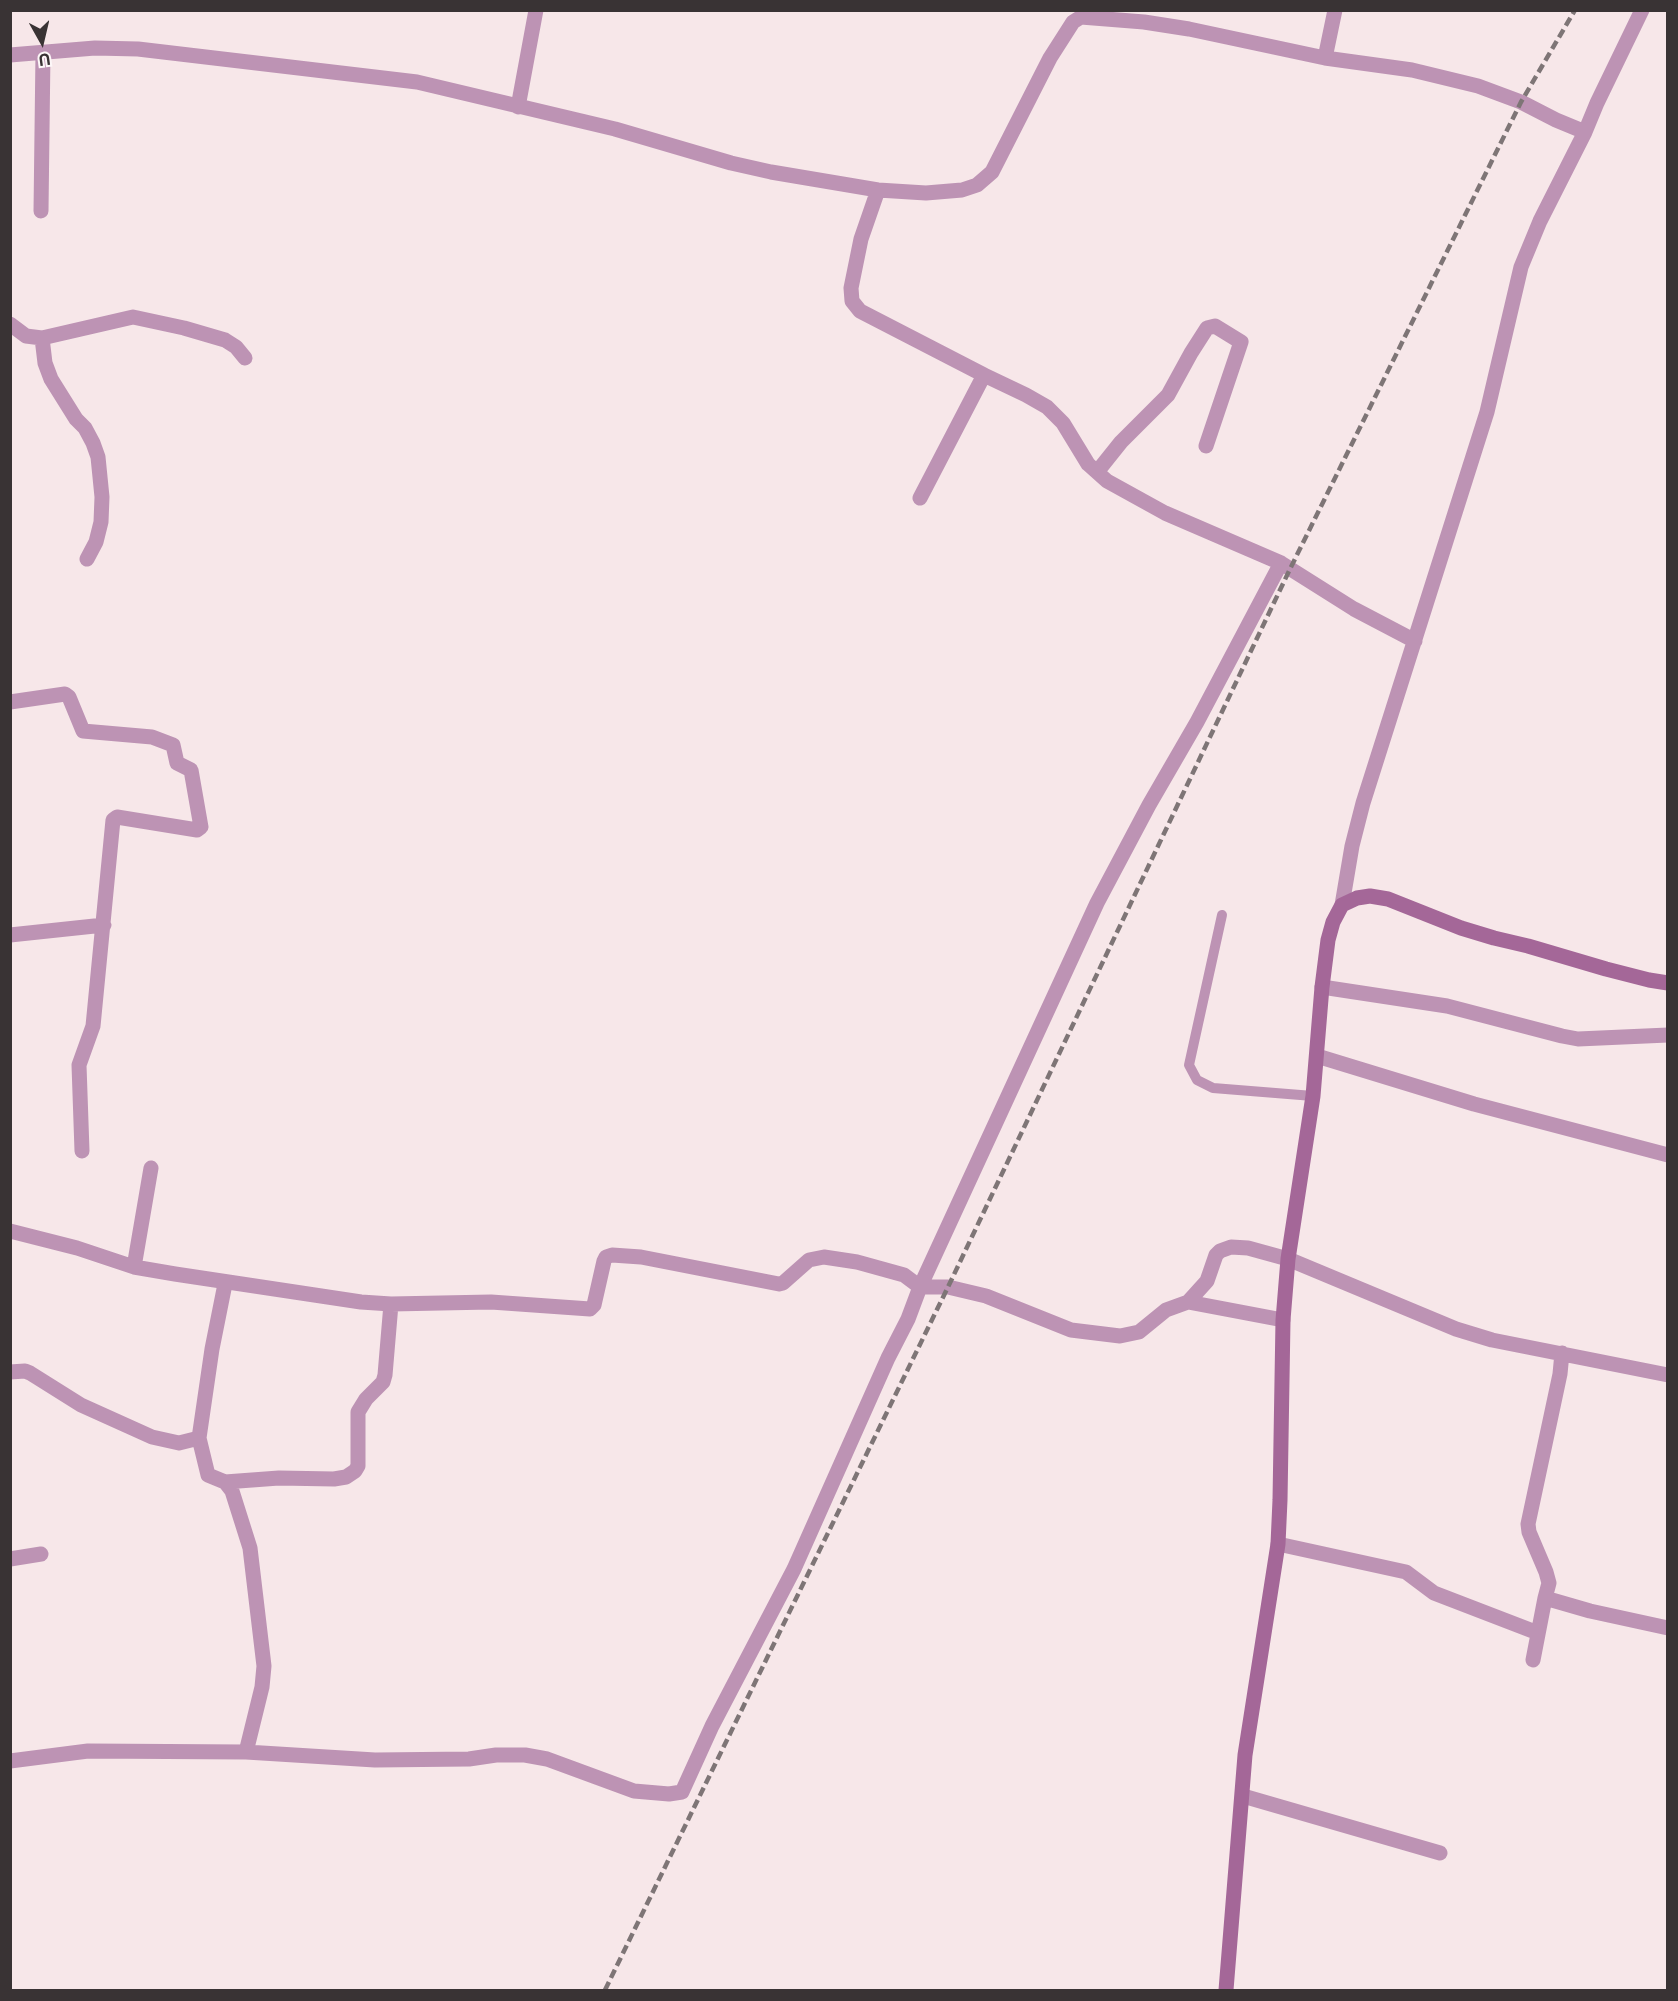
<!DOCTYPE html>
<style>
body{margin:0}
#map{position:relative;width:1678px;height:2001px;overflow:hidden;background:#f7e7e9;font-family:Inter,sans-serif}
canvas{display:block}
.frame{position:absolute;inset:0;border:12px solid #393334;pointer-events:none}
.north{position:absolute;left:12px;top:12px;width:60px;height:60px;-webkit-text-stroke:4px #fdf7f8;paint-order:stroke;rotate:172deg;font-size:16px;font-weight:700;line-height:24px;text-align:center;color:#393334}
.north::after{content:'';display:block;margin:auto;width:21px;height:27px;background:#393334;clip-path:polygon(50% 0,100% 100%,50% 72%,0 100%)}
</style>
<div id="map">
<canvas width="1678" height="2001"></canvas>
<div class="frame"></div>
<div class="north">U</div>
</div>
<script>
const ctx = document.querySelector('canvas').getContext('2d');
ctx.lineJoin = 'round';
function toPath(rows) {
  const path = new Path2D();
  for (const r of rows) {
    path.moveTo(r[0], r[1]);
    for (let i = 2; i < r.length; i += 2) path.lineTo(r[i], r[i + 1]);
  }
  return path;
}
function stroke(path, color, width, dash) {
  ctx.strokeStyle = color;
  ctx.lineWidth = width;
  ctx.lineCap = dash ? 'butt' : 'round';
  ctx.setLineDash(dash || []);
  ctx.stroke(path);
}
stroke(toPath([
 [1222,915,1189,1065,1197,1080,1213,1088,1313,1096]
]), '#bd93b4', 10);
stroke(toPath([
 [10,55,95,48,138,49,417,82,615,129,731,163,771,172,878,190,926,193,962,190,977,185,992,172,1050,58,1073,22,1081,17,1144,22,1189,29,1325,58,1412,70,1478,86,1521,102,1556,120,1585,132],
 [1325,58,1335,10],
 [518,107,536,10],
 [878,190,861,239,851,288,852,301,860,311,984,375,1026,395,1047,407,1063,423,1088,464,1107,481,1165,513,1281,563,1354,609,1415,641],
 [41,211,43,52],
 [10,324,26,336,42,338,133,317,184,328,225,340,236,347,245,358],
 [42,338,45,363,51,379,76,419,85,428,93,443,98,457,102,497,101,522,96,542,87,559],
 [1097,472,1121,442,1168,395,1191,353,1207,328,1215,326,1241,342,1206,446],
 [920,498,984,375],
 [10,702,65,694,69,697,83,731,152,737,173,745,177,763,191,770,201,827,197,830,117,817,113,820,93,1026,79,1065,82,1151],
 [1342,905,1352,846,1363,803,1487,412,1521,267,1540,221,1585,132,1597,103,1642,10],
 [10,935,104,925],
 [1322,987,1447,1006,1562,1036,1578,1039,1668,1035],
 [1317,1056,1474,1104,1668,1155],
 [10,1231,77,1248,134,1267,175,1274,361,1302,391,1304,491,1302,590,1309,594,1305,604,1261,606,1257,612,1255,641,1257,779,1284,783,1283,809,1260,824,1257,857,1262,904,1275,920,1287,948,1287,986,1296,1071,1330,1120,1336,1139,1332,1166,1310,1188,1302,1207,1281,1216,1255,1220,1251,1231,1247,1248,1248,1288,1259,1456,1329,1492,1340,1668,1375],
 [134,1267,151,1168],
 [225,1284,212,1349,199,1438,208,1475,225,1482,232,1491,250,1548,264,1666,262,1687,246,1752],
 [1188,1302,1283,1320],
 [1562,1353,1560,1374,1528,1524,1529,1532,1546,1572,1549,1583,1545,1598,1590,1611,1668,1628],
 [10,1372,25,1371,30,1373,81,1405,152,1437,179,1443,199,1438],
 [225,1482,279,1478,334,1479,346,1477,355,1471,358,1466,358,1412,366,1399,383,1382,385,1375,391,1304],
 [1278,1544,1406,1572,1434,1593,1538,1633],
 [10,1559,41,1554],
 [1533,1660,1545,1598],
 [10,1761,88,1751,246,1752,375,1760,469,1759,496,1755,525,1755,547,1759,634,1791,669,1794,682,1792,712,1726,794,1569,888,1358,908,1319,920,1287,1097,903,1149,805,1197,722,1281,563],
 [1243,1796,1440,1853]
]), '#bd93b4', 15);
stroke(toPath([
 [1226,1990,1245,1755,1278,1544,1280,1500,1283,1320,1288,1259,1313,1096,1322,987,1328,940,1333,922,1342,905,1357,898,1370,896,1388,899,1461,928,1494,938,1528,946,1606,969,1649,980,1668,983]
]), '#a46798', 15);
stroke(toPath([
 [605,1990,948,1287,1290,569,1521,102,1575,10]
]), '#7e7576', 4.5, [9, 4.5]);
</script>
